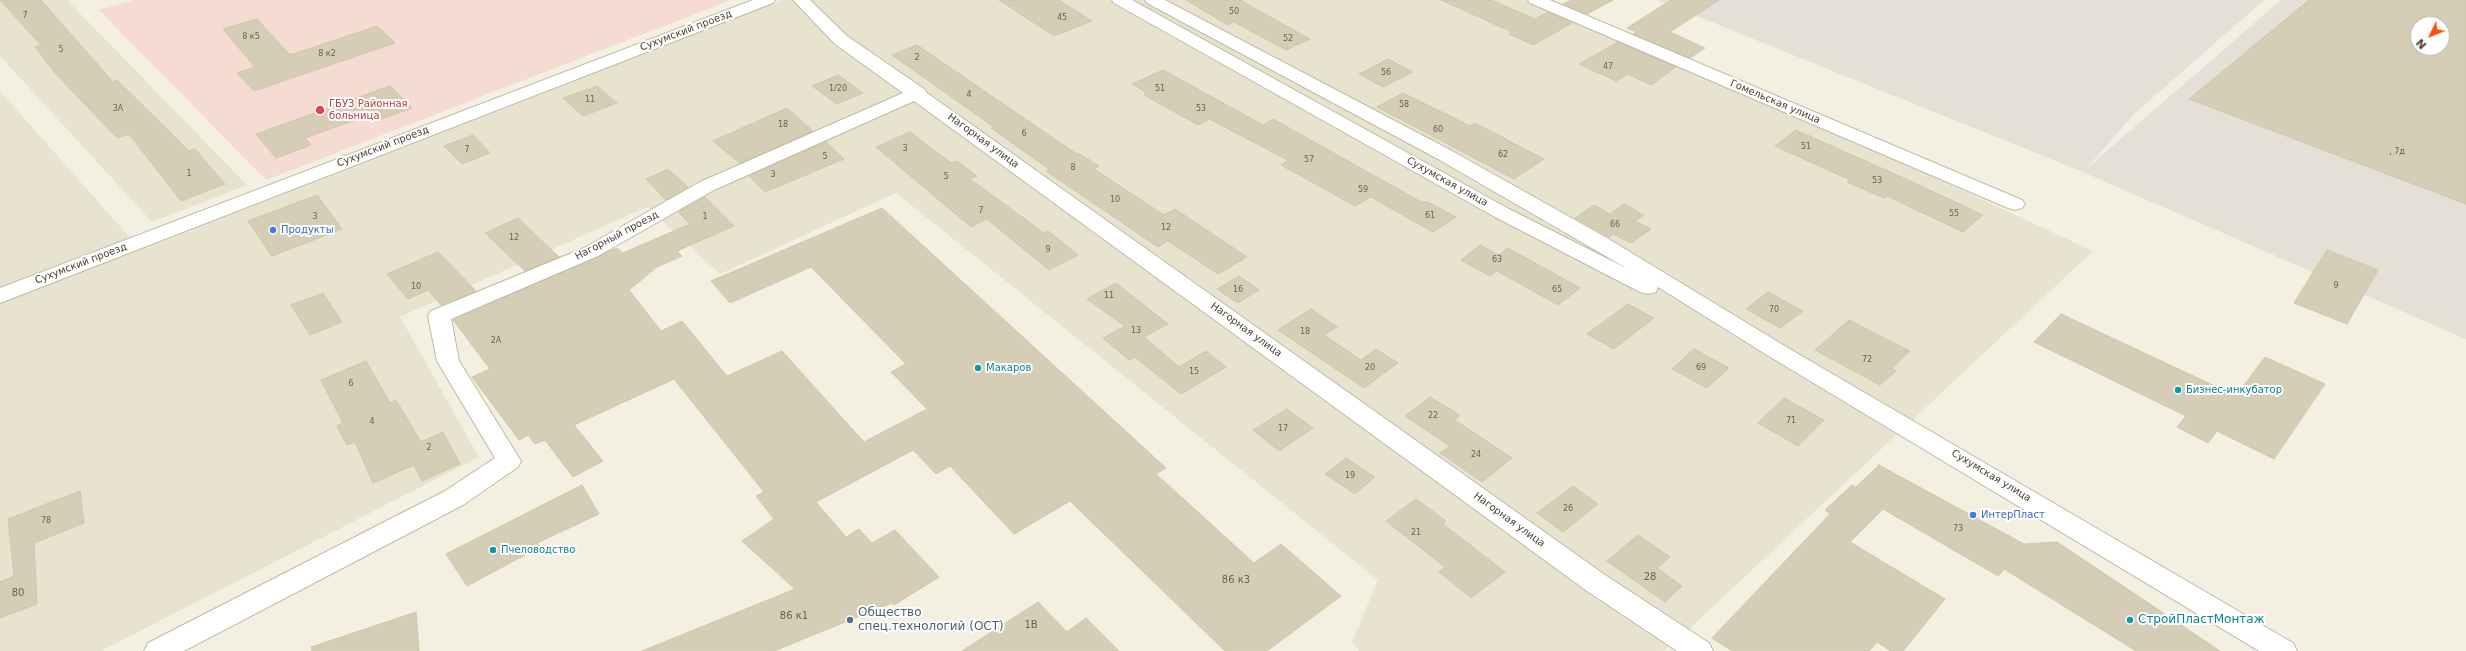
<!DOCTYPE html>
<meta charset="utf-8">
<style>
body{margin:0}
#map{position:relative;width:2466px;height:651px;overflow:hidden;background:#f3f0e1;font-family:"DejaVu Sans",sans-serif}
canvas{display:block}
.north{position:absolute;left:2410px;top:16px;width:40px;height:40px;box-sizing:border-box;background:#fff;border:1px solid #b5b2ad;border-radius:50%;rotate:227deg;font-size:11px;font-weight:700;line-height:16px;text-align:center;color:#453f31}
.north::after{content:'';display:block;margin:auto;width:14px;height:18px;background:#ff4f0c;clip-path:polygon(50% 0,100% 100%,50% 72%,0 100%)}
</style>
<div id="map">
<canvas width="2466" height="651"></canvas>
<div class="north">N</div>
</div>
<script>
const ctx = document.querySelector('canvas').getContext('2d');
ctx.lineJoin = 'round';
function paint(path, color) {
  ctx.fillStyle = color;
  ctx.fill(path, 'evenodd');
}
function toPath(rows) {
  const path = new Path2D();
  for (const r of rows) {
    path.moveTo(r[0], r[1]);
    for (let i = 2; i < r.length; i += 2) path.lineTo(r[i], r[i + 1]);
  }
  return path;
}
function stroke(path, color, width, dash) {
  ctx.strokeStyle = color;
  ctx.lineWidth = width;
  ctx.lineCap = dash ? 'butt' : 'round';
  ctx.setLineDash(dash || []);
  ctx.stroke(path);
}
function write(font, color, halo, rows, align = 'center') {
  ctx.font = font + ' "DejaVu Sans",sans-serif';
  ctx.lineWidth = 4;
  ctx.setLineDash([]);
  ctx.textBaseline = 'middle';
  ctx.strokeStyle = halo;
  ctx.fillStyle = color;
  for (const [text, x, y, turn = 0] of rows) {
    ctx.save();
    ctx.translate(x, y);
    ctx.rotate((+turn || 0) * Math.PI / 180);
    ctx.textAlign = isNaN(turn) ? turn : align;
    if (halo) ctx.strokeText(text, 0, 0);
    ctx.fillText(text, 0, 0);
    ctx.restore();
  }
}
paint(toPath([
 [0,0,67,0,247,185,152,222,0,56],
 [783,0,1551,0,2093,251,1675,642,1663,651,1359,651,1352,642,1378,580,896,193,720,274,647,207,400,317,479,457,101,651,0,651,0,91,141,250]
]), '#e8e3ce');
paint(toPath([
 [1657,0,2264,0,2134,114,2086,169,2281,0,2466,0,2466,339,2083,172],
 [2418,24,2442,24,2442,48,2418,48]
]), '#e4e0d7');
paint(toPath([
 [134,0,731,0,266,180,99,10]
]), '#f6dbd2');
const building = toPath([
 [0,0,41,0,113,82,117,80,189,151,195,149,225,184,181,201,129,134,117,138,56,74,35,47,41,45,0,0],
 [999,0,1059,0,1092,21,1054,36,999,0],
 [1186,0,1240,0,1310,39,1286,50,1234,22,1228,25,1186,0],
 [1441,0,1491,0,1535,19,1548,12,1572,23,1533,45,1509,34,1512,32,1441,0],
 [1571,0,1613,0,1587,14,1563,4,1571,0],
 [1671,0,1719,0,1670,32,1705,48,1690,58,1633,34,1636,32,1627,28,1671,0],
 [2309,0,2466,0,2466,204,2189,99,2309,0],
 [2418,24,2442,24,2442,48,2418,48,2418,24],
 [257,19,290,55,377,26,395,43,254,91,237,73,255,67,223,29,257,19],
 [1618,42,1676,67,1651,85,1628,74,1616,81,1579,64,1618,42],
 [917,45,1078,155,1080,154,1099,166,1094,169,1164,215,1175,209,1247,257,1218,274,1168,241,1158,247,1046,171,1049,169,991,128,994,127,892,55,917,45],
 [1388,59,1413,72,1383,87,1359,74,1388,59],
 [1163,70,1263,125,1273,119,1423,203,1426,201,1456,217,1433,232,1371,197,1355,206,1281,165,1288,160,1209,119,1198,125,1144,95,1147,93,1132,84,1163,70],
 [838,75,863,93,837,104,812,86,838,75],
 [390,86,412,108,379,120,372,114,305,138,311,145,276,158,256,134,390,86],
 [597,86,617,103,583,116,563,98,597,86],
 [1403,93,1470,126,1475,123,1544,159,1514,179,1377,107,1403,93],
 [787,108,813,131,740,163,713,141,787,108],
 [1796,130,1908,180,1983,215,1963,232,1887,196,1884,198,1847,182,1850,180,1775,146,1796,130],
 [910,132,951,163,957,161,977,176,970,179,1044,233,1048,231,1078,255,1049,270,987,219,971,227,876,147,910,132],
 [473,135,490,153,462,164,444,146,473,135],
 [826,142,844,159,765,192,749,176,826,142],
 [668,169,688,187,666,200,646,179,668,169],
 [317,195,342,229,272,256,248,221,317,195],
 [705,197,734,226,677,251,682,256,657,267,629,290,661,331,682,321,727,376,782,351,864,442,927,409,891,372,906,364,811,267,730,303,711,281,882,208,1166,468,1156,474,1254,563,1281,544,1341,596,1267,651,1225,651,1070,501,1014,534,950,466,936,474,913,450,816,502,846,537,859,529,872,543,895,530,939,577,894,605,892,603,774,651,642,651,795,589,742,541,774,519,756,496,764,492,674,379,574,425,603,461,573,477,545,440,535,444,528,435,519,440,472,377,490,369,453,320,617,248,623,253,690,224,678,212,705,197],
 [1624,204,1644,215,1635,221,1651,229,1631,243,1613,234,1609,237,1575,218,1594,205,1610,214,1624,204],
 [518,218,559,257,525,271,485,233,518,218],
 [1480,245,1499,255,1508,248,1580,288,1558,305,1497,271,1490,276,1461,260,1480,245],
 [2327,250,2378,270,2347,324,2294,303,2327,250],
 [438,252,476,291,441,305,428,290,408,299,387,274,438,252],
 [1239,276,1259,290,1238,303,1217,289,1239,276],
 [1116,283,1168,324,1144,337,1179,367,1206,351,1226,367,1181,394,1135,357,1129,360,1103,338,1125,326,1087,299,1116,283],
 [1768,292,1803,311,1780,328,1746,309,1768,292],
 [323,293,342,322,310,335,291,305,323,293],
 [1628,304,1654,318,1614,349,1587,334,1628,304],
 [1311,309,1337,327,1324,335,1361,360,1376,349,1398,363,1364,388,1278,330,1311,309],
 [2061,314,2236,396,2265,357,2325,384,2274,459,2217,431,2208,443,2177,427,2186,416,2034,342,2061,314],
 [1849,320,1910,351,1892,368,1896,371,1880,385,1815,350,1849,320],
 [1694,349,1729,368,1707,388,1672,369,1694,349],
 [366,361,390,403,396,400,421,442,443,432,460,464,422,481,414,465,373,483,355,442,347,445,337,426,343,423,321,380,366,361],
 [1430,397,1460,415,1455,420,1512,458,1482,482,1440,453,1450,446,1405,416,1430,397],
 [1784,398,1824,420,1798,446,1758,423,1784,398],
 [1287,409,1313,428,1279,451,1253,430,1287,409],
 [1346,458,1375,477,1355,494,1325,474,1346,458],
 [1879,465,2024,544,2057,542,2220,651,2136,651,2004,569,1998,576,1883,509,1850,542,1945,599,1903,651,1891,651,1877,642,1869,651,1732,651,1712,638,1830,514,1825,510,1852,485,1856,487,1879,465],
 [582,485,599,514,537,543,540,547,467,586,446,554,582,485],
 [1573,486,1598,504,1563,532,1537,513,1573,486],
 [80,491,84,523,34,543,37,604,0,618,0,582,14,576,8,519,80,491],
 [1416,499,1446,521,1443,524,1505,572,1471,598,1439,572,1445,567,1386,521,1416,499],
 [1638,535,1670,557,1657,568,1682,586,1665,602,1607,561,1638,535],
 [1038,602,1067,632,1086,618,1119,651,962,651,1038,602],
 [416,612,419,651,312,651,311,647,416,612]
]);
paint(building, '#d5cdb5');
stroke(building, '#d1c6a8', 1);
const street = toPath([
 [753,0,775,0,773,3,0,303,0,288,753,0],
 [793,0,810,0,847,36,924,89,927,93,1605,575,1709,643,1713,651,1677,651,1587,591,914,101,714,190,598,256,451,319,459,361,521,461,518,467,463,505,184,651,144,651,148,643,445,491,495,458,437,361,428,316,431,311,584,248,700,182,903,93,835,44,793,0],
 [1112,0,1132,0,1509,209,1628,269,1438,159,1147,3,1145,0,1165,0,1452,151,1607,238,1788,348,2293,643,2297,651,2259,651,1772,358,1658,287,1656,292,1648,294,1640,292,1495,217,1114,3,1112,0],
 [1528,0,1550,0,2022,200,2025,204,2022,208,2015,210,2008,208,1530,3,1528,0]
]);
stroke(street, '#bfb9a3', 2);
paint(street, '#fff');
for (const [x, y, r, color] of [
 [320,110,5,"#e0444e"],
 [273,230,4,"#3f7fe0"],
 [978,368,4,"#0f9aa8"],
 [2178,390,4,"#0f9aa8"],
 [1973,515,4,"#3f7fe0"],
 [493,550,4,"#0f9aa8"],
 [850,620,4,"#5c6f8a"],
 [2130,620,4,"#0f9aa8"]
]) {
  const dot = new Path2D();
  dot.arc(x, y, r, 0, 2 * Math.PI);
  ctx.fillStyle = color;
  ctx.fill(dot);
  stroke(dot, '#fff', 1.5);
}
write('8px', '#696252', null, [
 ["50",1234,12],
 ["7",25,16],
 ["45",1062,18],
 ["8 к5",251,37],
 ["52",1288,39],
 ["5",61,50],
 ["8 к2",327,54],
 ["2",917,58],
 ["47",1608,67],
 ["56",1386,73],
 ["1/20",838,89],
 ["51",1160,89],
 ["4",969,95],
 ["11",590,100],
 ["58",1404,105],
 ["3А",118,109],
 ["53",1201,109],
 ["18",783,125],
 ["60",1438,130],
 ["6",1024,134],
 ["51",1806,147],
 ["3",905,149],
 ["7",467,150],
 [", 7д",2397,152],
 ["62",1503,155],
 ["5",825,157],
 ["57",1309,160],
 ["8",1073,168],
 ["1",189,174],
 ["3",773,175],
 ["5",946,177],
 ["53",1877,181],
 ["59",1363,190],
 ["10",1115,200],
 ["7",981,211],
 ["55",1954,214],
 ["61",1430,216],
 ["3",315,217],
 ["1",705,217],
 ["66",1615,225],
 ["12",1166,228],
 ["12",514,238],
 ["9",1048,250],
 ["63",1497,260],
 ["9",2336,286],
 ["10",416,287],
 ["16",1238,290],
 ["65",1557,290],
 ["11",1109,296],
 ["70",1774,310],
 ["13",1136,331],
 ["18",1305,332],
 ["2А",496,341],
 ["72",1867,360],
 ["20",1370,368],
 ["69",1701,368],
 ["15",1194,372],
 ["6",351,384],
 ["22",1433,416],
 ["71",1791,421],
 ["4",372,422],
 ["17",1283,429],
 ["2",429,448],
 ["24",1476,455],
 ["19",1350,476],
 ["26",1568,509],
 ["78",46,521],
 ["73",1958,529],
 ["21",1416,533]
]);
write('10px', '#453f31', '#fff', [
 ["Сухумский проезд",686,31,-21],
 ["Гомельская улица",1775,102,23],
 ["Нагорная улица",983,141,36],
 ["Сухумский проезд",383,147,-21],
 ["Сухумская улица",1447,182,29],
 ["Нагорный проезд",617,236,-28],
 ["Сухумский проезд",81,264,-21],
 ["Нагорная улица",1246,330,36],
 ["Сухумская улица",1991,476,31],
 ["Нагорная улица",1509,520,36]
]);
write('10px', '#be3a42', '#fff', [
 ["ГБУЗ Районная",329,104],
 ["больница",329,116]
], 'left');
write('10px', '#366cbe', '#fff', [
 ["Продукты",281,230],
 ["ИнтерПласт",1981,515]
], 'left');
write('10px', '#0d838f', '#fff', [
 ["Макаров",986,368],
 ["Бизнес-инкубатор",2186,390],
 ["Пчеловодство",501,550]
], 'left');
write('10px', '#696252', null, [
 ["28",1650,577],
 ["86 к3",1236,580],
 ["80",18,593],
 ["86 к1",794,616],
 ["1В",1031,625]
]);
write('12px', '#4e5e75', '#fff', [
 ["Общество",858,613],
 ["спец.технологий (ОСТ)",858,627]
], 'left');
write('12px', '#0d838f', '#fff', [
 ["СтройПластМонтаж",2138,620]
], 'left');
</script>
